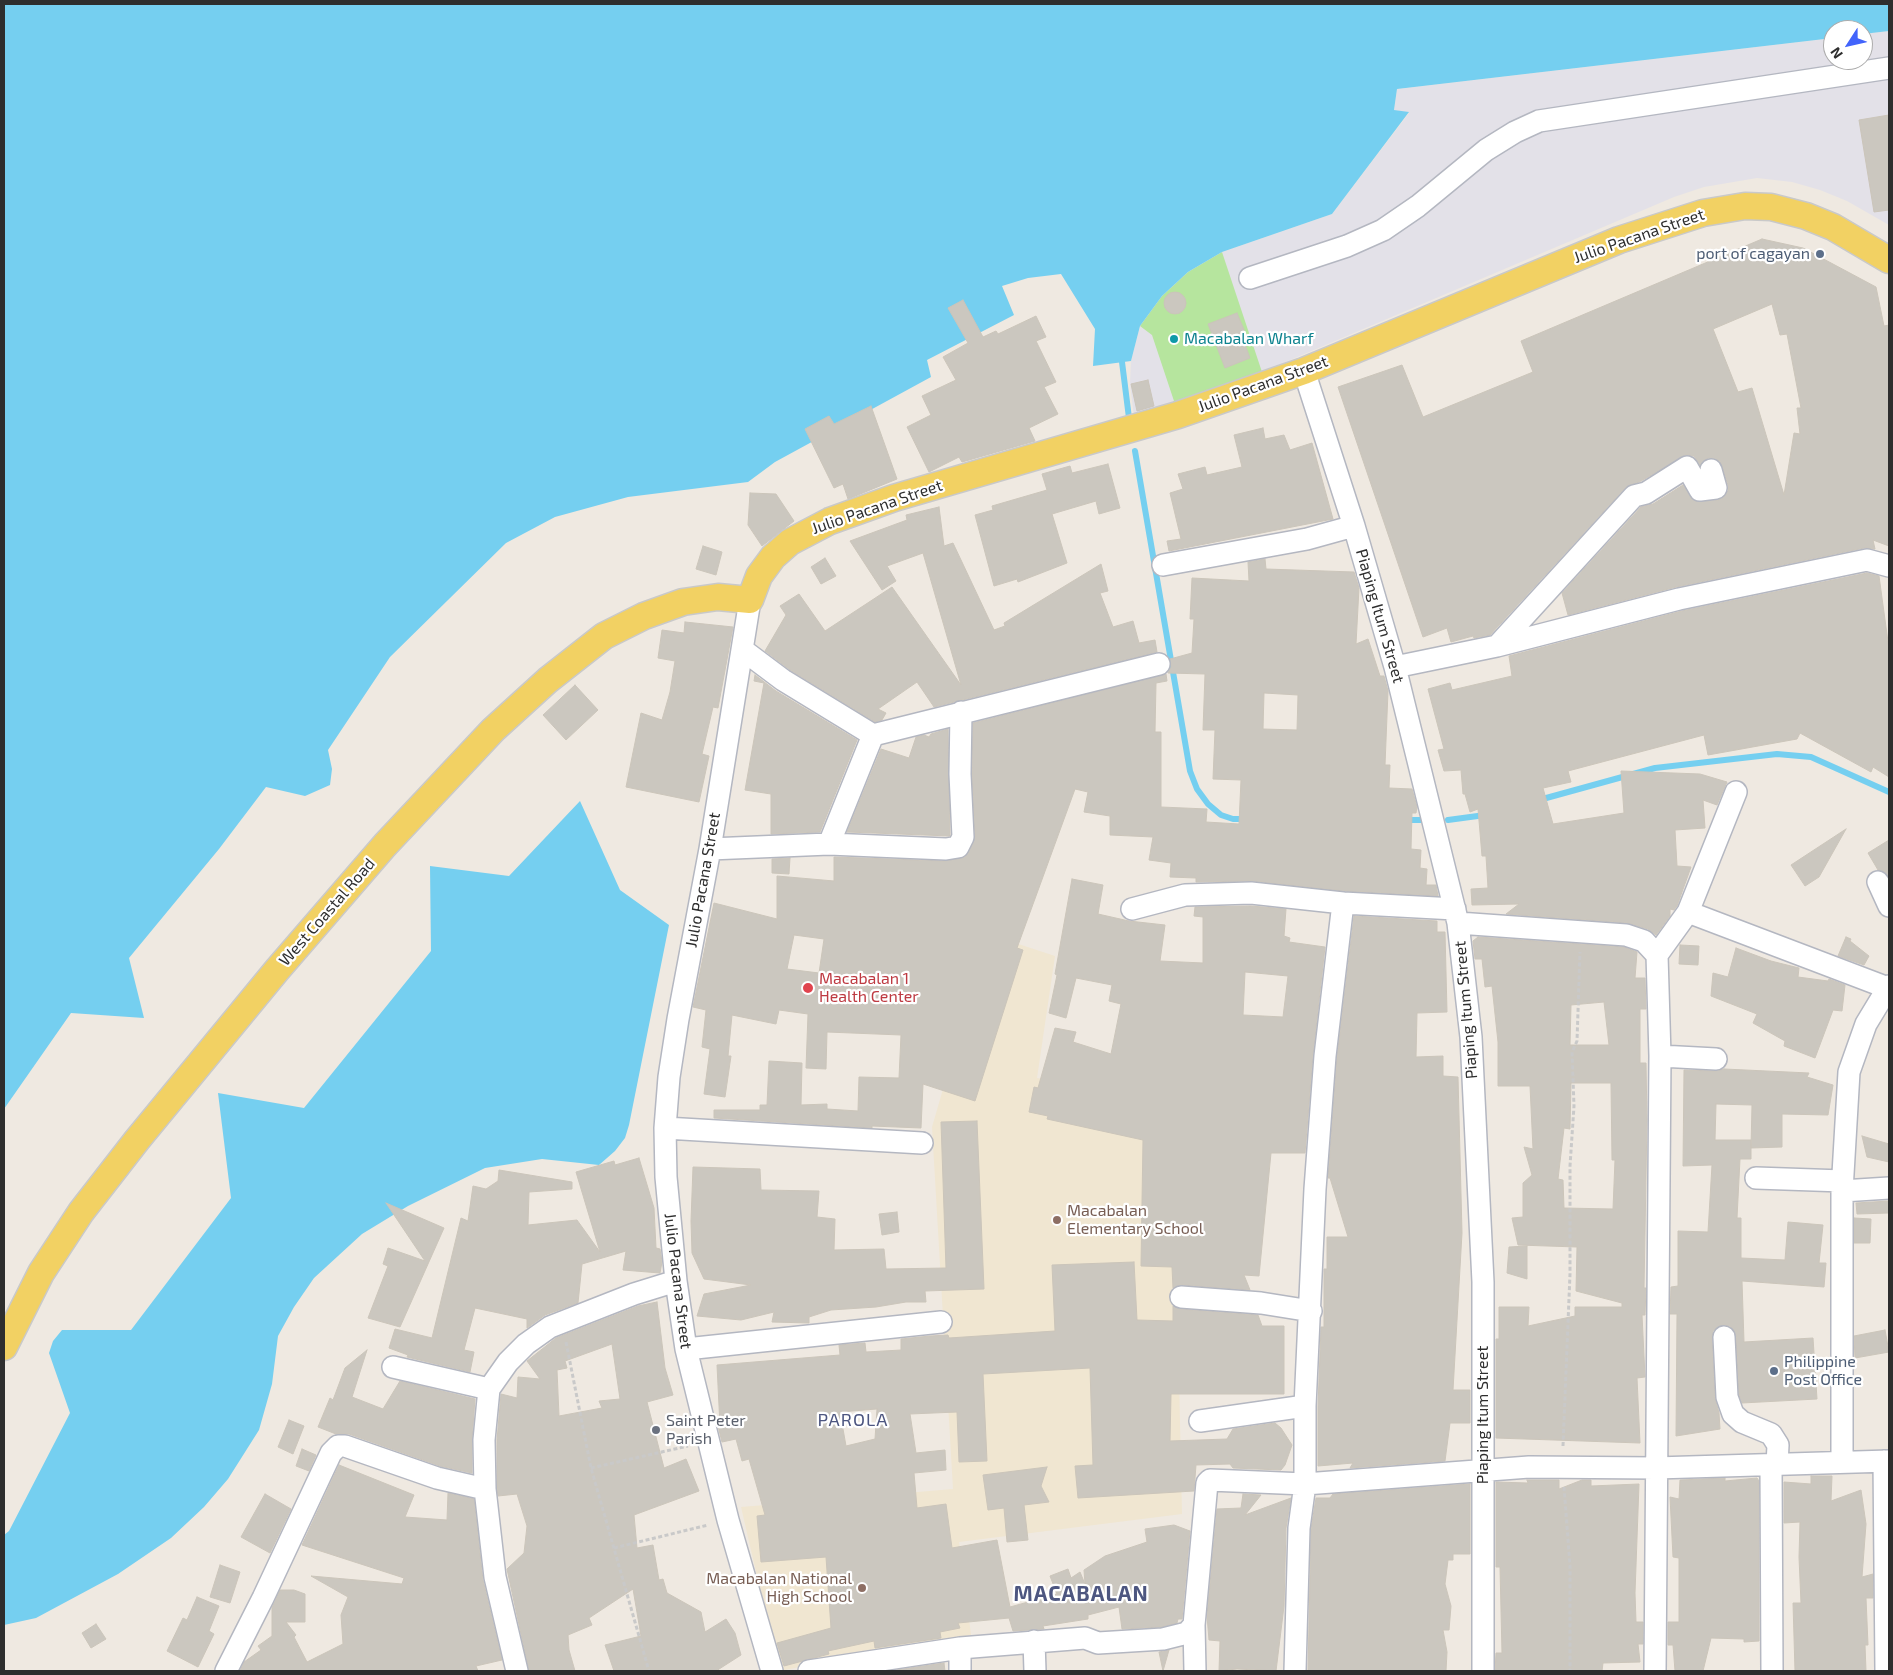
<!DOCTYPE html>
<style>
body{margin:0}
#map{position:relative;width:1893px;height:1675px;overflow:hidden;background:#efe9e1;font-family:"Exo 2",sans-serif}
canvas{display:block}
.frame{position:absolute;inset:0;border:5px solid #2e2e2e;pointer-events:none}
.north{position:absolute;left:1823px;top:20px;width:50px;height:50px;box-sizing:border-box;background:#fff;border:1px solid #ababab;border-radius:50%;rotate:235deg;font-size:14px;font-weight:700;line-height:20px;text-align:center;color:#2e2e2e}
.north::after{content:'';display:block;margin:auto;width:18px;height:22px;background:#4264fb;clip-path:polygon(50% 0,100% 100%,50% 72%,0 100%)}
</style>
<div id="map">
<canvas width="1893" height="1675"></canvas>
<div class="frame"></div>
<div class="north">N</div>
</div>
<script>
const ctx = document.querySelector('canvas').getContext('2d');
ctx.lineJoin = 'round';
function paint(path, color) {
  ctx.fillStyle = color;
  ctx.fill(path, 'evenodd');
}
function toPath(rows) {
  const path = new Path2D();
  for (const r of rows) {
    if (r.length === 3) {
      path.moveTo(r[0] + r[2], r[1]);
      path.arc(r[0], r[1], r[2], 0, 2 * Math.PI);
      continue;
    }
    path.moveTo(r[0], r[1]);
    for (let i = 2; i < r.length; i += 2) path.lineTo(r[i], r[i + 1]);
  }
  return path;
}
function stroke(path, color, width, dash) {
  ctx.strokeStyle = color;
  ctx.lineWidth = width;
  ctx.lineCap = dash ? 'butt' : 'round';
  ctx.setLineDash(dash || []);
  ctx.stroke(path);
}
function write(font, color, halo, rows, align = 'center') {
  ctx.font = font + ' "Exo 2",sans-serif';
  ctx.lineWidth = 4.5;
  ctx.setLineDash([]);
  ctx.textBaseline = 'middle';
  ctx.strokeStyle = halo;
  ctx.fillStyle = color;
  for (const [text, x, y, turn = 0] of rows) {
    ctx.save();
    ctx.translate(x, y);
    ctx.rotate((+turn || 0) * Math.PI / 180);
    ctx.textAlign = isNaN(turn) ? turn : align;
    if (halo) ctx.strokeText(text, 0, 0);
    ctx.fillText(text, 0, 0);
    ctx.restore();
  }
}
paint(toPath([
 [1889,31,1889,225,1847,201,1820,190,1792,182,1757,178,1704,187,1674,197,1262,372,1134,417,1130,383,1131,361,1140,326,1222,252,1332,214,1409,113,1394,110,1397,89,1833,38,1833,60,1863,60,1863,34]
]), '#e3e1e8');
paint(toPath([
 [988,934,1055,956,1037,1078,1173,1098,1182,1514,959,1542,971,1635,779,1671,741,1507,953,1489,932,1127]
]), '#f0e6d1');
paint(toPath([
 [1222,252,1262,372,1175,404,1152,335,1140,326,1162,296,1188,272]
]), '#b6e59e');
paint(toPath([
 [4,4,1889,4,1889,31,1863,34,1863,30,1833,30,1833,38,1397,89,1394,110,1409,112,1332,214,1222,252,1188,272,1162,296,1140,326,1131,361,1093,366,1095,329,1061,274,1028,278,1002,286,1014,315,927,360,931,377,775,462,748,482,628,497,555,517,506,543,390,657,328,750,332,769,330,785,305,796,266,787,219,849,129,958,144,1018,71,1013,4,1109],
 [580,801,620,890,669,925,629,1125,625,1138,615,1151,599,1165,542,1159,485,1168,408,1206,362,1234,314,1278,294,1307,278,1336,272,1384,259,1430,228,1479,204,1507,171,1538,118,1574,36,1618,4,1625,4,1535,9,1531,70,1413,49,1353,53,1341,62,1330,131,1330,231,1198,218,1093,304,1108,431,951,430,866,509,876]
]), '#75cff0');
stroke(toPath([
 [1122,362,1129,418],
 [1135,451,1190,771,1197,789,1208,804,1221,815,1233,819,1247,819],
 [1539,800,1655,768,1777,754,1811,757,1889,792],
 [1404,820,1421,820],
 [1448,820,1485,815]
]), '#75cff0', 6);
const building = toPath([
 [1889,115,1889,210,1874,212,1859,120,1889,115],
 [1762,239,1803,248,1876,287,1884,326,1889,325,1889,546,1873,540,1875,549,1864,548,1676,587,1568,615,1562,593,1641,507,1653,504,1683,485,1695,501,1718,500,1724,497,1728,491,1728,485,1720,461,1708,458,1700,465,1694,456,1686,455,1641,481,1625,488,1490,635,1474,638,1473,636,1451,642,1447,628,1423,637,1338,387,1402,365,1423,417,1533,372,1521,341,1762,239],
 [1772,304,1780,335,1787,334,1801,408,1797,408,1800,434,1794,433,1784,495,1752,388,1738,392,1713,329,1772,304],
 [1175,303,11],
 [963,300,983,337,996,331,998,334,1036,316,1046,337,1036,341,1056,382,1044,387,1058,414,1029,428,1035,441,962,462,959,457,929,472,907,427,931,415,922,396,956,380,943,357,968,343,948,308,963,300],
 [1237,313,1247,337,1243,339,1250,358,1225,368,1208,324,1237,313],
 [1148,380,1154,406,1137,411,1131,384,1148,380],
 [871,406,897,479,848,499,843,484,834,488,805,429,829,416,834,424,871,406],
 [1263,428,1265,439,1284,435,1290,450,1312,443,1333,519,1169,551,1167,541,1181,539,1170,493,1183,489,1178,474,1205,467,1207,475,1242,467,1234,435,1263,428],
 [1108,464,1120,508,1099,514,1096,501,1052,514,1067,563,1018,582,1017,579,994,586,975,515,993,510,992,506,1047,490,1042,474,1070,466,1072,473,1108,464],
 [750,493,776,494,794,521,762,546,748,525,750,493],
 [939,507,944,546,953,543,994,630,1005,626,1004,623,1101,564,1108,591,1100,593,1113,627,1133,621,1139,643,1155,640,1157,652,934,707,917,682,878,709,886,713,882,720,875,722,790,670,765,651,786,615,780,606,799,594,825,631,892,587,961,685,923,553,887,566,896,581,882,590,850,541,907,520,906,515,939,507],
 [703,546,722,552,716,575,696,569,703,546],
 [825,558,836,576,821,584,811,567,825,558],
 [1265,559,1266,569,1354,572,1359,588,1356,644,1368,639,1380,676,1384,676,1388,691,1385,765,1390,765,1389,788,1412,789,1417,807,1416,813,1412,813,1411,849,1421,850,1420,868,1427,869,1426,885,1436,885,1438,896,1344,891,1252,881,1196,882,1196,878,1170,877,1171,863,1149,860,1153,837,1110,835,1110,816,1084,812,1088,792,1075,789,1017,948,1023,950,975,1101,923,1084,921,1128,872,1126,872,1128,714,1118,714,1110,760,1110,760,1105,767,1105,769,1061,802,1063,801,1105,827,1104,827,1109,858,1111,859,1077,899,1078,901,1035,827,1032,826,1069,806,1068,808,1014,779,1010,776,1024,732,1015,728,1056,731,1056,725,1097,704,1094,710,1049,702,1047,706,1010,693,1007,714,903,777,919,777,876,834,881,834,857,945,861,965,857,975,836,972,774,973,723,1166,674,1167,681,1156,683,1155,732,1161,732,1161,807,1207,809,1206,822,1239,824,1241,780,1213,779,1215,730,1203,730,1205,674,1168,673,1171,667,1170,659,1192,653,1194,619,1190,619,1192,578,1249,581,1248,562,1265,559],
 [1264,693,1298,695,1297,730,1263,729,1264,693],
 [794,935,824,939,819,973,787,969,794,935],
 [1867,573,1879,576,1889,649,1889,777,1873,767,1871,772,1800,733,1797,739,1708,755,1704,735,1568,771,1571,782,1543,788,1553,824,1624,813,1621,771,1700,774,1727,782,1717,805,1703,800,1705,828,1675,830,1677,866,1691,867,1677,906,1674,910,1670,909,1670,916,1656,935,1648,929,1627,923,1506,914,1519,904,1472,905,1471,889,1488,888,1486,856,1482,856,1478,809,1470,812,1465,794,1463,794,1461,770,1444,771,1438,750,1444,749,1428,689,1450,683,1452,690,1512,676,1509,656,1682,611,1867,573],
 [685,622,733,627,718,708,713,707,702,754,709,756,699,802,626,787,641,713,662,720,670,692,675,661,658,658,662,630,684,633,685,622],
 [755,675,776,691,857,740,820,832,771,834,771,794,745,790,764,683,754,681,755,675],
 [575,685,598,710,566,740,543,715,575,685],
 [948,729,950,836,847,832,881,749,909,758,916,737,924,735,929,737,931,734,948,729],
 [1846,829,1819,877,1805,886,1791,865,1846,829],
 [1889,840,1889,877,1885,872,1878,870,1868,853,1889,840],
 [790,858,789,874,772,873,772,859,790,858],
 [1072,879,1103,885,1098,914,1129,921,1165,925,1160,961,1203,963,1203,917,1194,916,1195,907,1251,906,1286,909,1284,936,1290,938,1289,942,1325,947,1313,1055,1305,1153,1271,1153,1259,1276,1244,1275,1250,1290,1182,1285,1173,1288,1172,1267,1141,1266,1143,1140,1047,1119,1048,1116,1029,1112,1034,1087,1038,1088,1055,1028,1076,1032,1073,1042,1111,1054,1121,1004,1109,1001,1112,985,1076,978,1066,1018,1049,1013,1057,975,1055,974,1072,879],
 [1245,972,1288,976,1283,1017,1243,1015,1245,972],
 [1354,916,1437,921,1437,932,1445,932,1447,1012,1417,1013,1416,1057,1443,1056,1443,1076,1458,1077,1462,1233,1453,1390,1470,1390,1470,1423,1450,1423,1445,1461,1350,1468,1353,1463,1318,1466,1318,1406,1321,1327,1324,1327,1324,1269,1327,1269,1327,1237,1348,1237,1330,1178,1328,1178,1337,1057,1354,916],
 [1478,937,1624,947,1637,952,1635,978,1645,978,1646,1009,1640,1009,1640,1063,1646,1063,1647,1120,1644,1288,1646,1288,1645,1315,1642,1315,1645,1377,1637,1378,1640,1443,1496,1438,1496,1339,1499,1339,1499,1307,1529,1307,1528,1326,1575,1316,1575,1307,1622,1307,1622,1303,1576,1291,1577,1247,1518,1245,1512,1218,1523,1217,1523,1183,1532,1175,1524,1147,1533,1149,1530,1086,1498,1086,1498,1042,1492,986,1485,987,1482,959,1475,959,1473,941,1478,937],
 [1604,1002,1609,1045,1570,1045,1571,1005,1604,1002],
 [1571,1083,1611,1083,1612,1160,1615,1160,1613,1209,1564,1208,1563,1180,1558,1179,1564,1128,1570,1129,1571,1083],
 [1846,937,1851,939,1850,941,1869,956,1864,965,1838,956,1846,937],
 [1680,945,1699,946,1698,965,1679,964,1680,945],
 [1736,948,1771,961,1799,968,1798,977,1828,981,1829,979,1845,985,1842,1011,1833,1010,1815,1058,1784,1046,1785,1041,1753,1023,1757,1014,1711,996,1713,973,1728,977,1736,948],
 [1724,1069,1809,1073,1807,1077,1833,1085,1828,1115,1782,1114,1782,1147,1751,1148,1751,1159,1740,1159,1737,1218,1741,1218,1741,1258,1785,1260,1788,1222,1823,1225,1819,1263,1826,1263,1824,1287,1742,1281,1744,1342,1813,1338,1817,1399,1742,1403,1739,1395,1736,1336,1730,1326,1723,1325,1713,1331,1712,1338,1715,1398,1719,1413,1720,1429,1676,1436,1677,1314,1670,1314,1671,1287,1678,1286,1678,1231,1708,1232,1712,1165,1683,1166,1684,1070,1715,1071,1724,1069],
 [1716,1104,1752,1105,1751,1148,1751,1140,1715,1140,1716,1104],
 [977,1121,984,1289,925,1291,926,1302,906,1302,876,1307,831,1310,809,1317,809,1323,772,1322,774,1312,741,1320,697,1316,704,1294,751,1285,704,1279,692,1253,691,1221,693,1167,760,1169,761,1190,819,1191,817,1217,835,1219,834,1250,884,1249,886,1269,946,1268,941,1122,977,1121],
 [1862,1136,1889,1144,1889,1162,1867,1157,1862,1136],
 [639,1158,654,1208,656,1248,660,1249,662,1262,660,1273,623,1270,626,1251,582,1264,578,1303,545,1315,527,1328,527,1319,475,1308,464,1350,474,1352,470,1372,407,1357,408,1355,389,1348,395,1329,432,1338,461,1218,468,1221,473,1186,486,1189,498,1181,499,1170,572,1182,572,1189,529,1192,528,1225,577,1220,600,1252,576,1172,614,1161,615,1165,639,1158],
 [1889,1201,1889,1213,1857,1214,1856,1203,1889,1201],
 [386,1203,444,1228,400,1327,368,1318,388,1266,383,1264,388,1248,425,1261,386,1203],
 [897,1212,899,1232,882,1235,879,1214,897,1212],
 [1854,1218,1871,1219,1870,1243,1854,1243,1854,1218],
 [1527,1246,1527,1279,1507,1273,1509,1247,1527,1246],
 [1134,1262,1137,1320,1173,1321,1173,1306,1180,1309,1258,1315,1262,1326,1284,1326,1284,1394,1171,1394,1170,1441,1227,1439,1233,1429,1275,1423,1281,1428,1292,1445,1285,1465,1281,1470,1233,1468,1230,1464,1196,1465,1194,1491,1078,1498,1075,1466,1093,1465,1090,1368,983,1374,987,1461,959,1462,957,1412,910,1414,916,1453,945,1450,946,1470,914,1473,917,1508,946,1504,952,1548,997,1540,1010,1607,1057,1594,1050,1576,1068,1569,1071,1578,1080,1572,1085,1584,1084,1570,1105,1556,1147,1542,1145,1529,1174,1525,1190,1531,1182,1619,1178,1619,1177,1623,1161,1627,1122,1629,1119,1607,1088,1615,1088,1619,1043,1626,1044,1629,1013,1631,1009,1618,958,1623,960,1628,940,1632,941,1638,875,1648,874,1641,828,1651,829,1654,784,1666,777,1643,831,1628,826,1557,761,1562,757,1516,765,1515,749,1459,742,1461,736,1439,722,1442,718,1426,720,1426,717,1365,840,1355,839,1345,865,1343,866,1352,901,1350,901,1339,930,1336,948,1335,949,1338,1055,1331,1052,1265,1134,1262],
 [877,1409,875,1439,846,1446,840,1412,877,1409],
 [657,1302,665,1368,673,1395,647,1402,664,1468,686,1459,699,1491,634,1515,637,1548,653,1545,659,1580,663,1579,667,1593,701,1612,705,1632,726,1619,735,1633,741,1655,716,1671,614,1671,605,1645,641,1636,633,1589,589,1618,592,1625,568,1635,569,1650,575,1671,529,1671,507,1569,524,1553,527,1526,517,1494,498,1496,497,1488,497,1440,501,1394,517,1398,518,1377,540,1379,527,1361,556,1338,638,1306,657,1302],
 [612,1344,620,1399,599,1401,602,1408,559,1416,557,1370,567,1368,565,1361,612,1344],
 [1885,1330,1889,1352,1855,1358,1854,1336,1885,1330],
 [367,1350,352,1397,383,1409,400,1381,475,1399,472,1439,472,1473,440,1466,349,1434,336,1434,318,1427,330,1398,333,1400,345,1368,367,1350],
 [289,1420,304,1426,293,1454,278,1447,289,1420],
 [302,1449,316,1455,309,1471,296,1466,302,1449],
 [339,1465,414,1495,405,1517,447,1520,448,1493,474,1499,483,1580,502,1660,476,1666,478,1671,240,1671,244,1662,261,1650,258,1646,272,1636,272,1608,280,1590,294,1590,305,1594,305,1622,286,1622,296,1635,294,1637,307,1662,343,1644,341,1615,348,1597,311,1576,402,1584,404,1578,302,1545,339,1465],
 [1047,1467,1041,1486,1049,1502,1024,1505,1028,1540,1007,1542,1004,1508,988,1510,983,1475,1047,1467],
 [1811,1476,1832,1476,1831,1501,1861,1490,1866,1524,1862,1577,1873,1574,1873,1598,1866,1598,1868,1645,1865,1645,1866,1671,1795,1671,1793,1603,1801,1603,1799,1557,1800,1522,1784,1523,1784,1482,1811,1484,1811,1476],
 [1725,1478,1725,1481,1757,1478,1759,1481,1759,1641,1744,1642,1744,1639,1711,1638,1703,1671,1675,1671,1673,1645,1668,1645,1668,1622,1679,1622,1679,1558,1673,1557,1670,1497,1679,1499,1680,1480,1725,1478],
 [1527,1480,1559,1480,1559,1489,1582,1480,1591,1480,1591,1486,1639,1484,1635,1593,1636,1622,1643,1622,1643,1644,1638,1644,1640,1662,1603,1663,1602,1671,1495,1671,1496,1653,1502,1653,1500,1567,1496,1567,1496,1482,1528,1483,1527,1480],
 [1470,1484,1470,1554,1453,1554,1453,1560,1448,1560,1445,1584,1451,1606,1449,1630,1443,1630,1447,1652,1446,1671,1308,1671,1311,1529,1316,1498,1330,1498,1333,1494,1470,1484],
 [265,1494,291,1509,270,1553,241,1537,265,1494],
 [1243,1494,1261,1495,1245,1515,1291,1498,1286,1528,1284,1606,1276,1671,1237,1669,1219,1671,1220,1641,1209,1640,1207,1616,1217,1509,1241,1508,1243,1494],
 [220,1565,240,1572,230,1603,210,1597,220,1565],
 [197,1597,219,1606,209,1631,214,1634,198,1667,167,1651,183,1618,187,1620,197,1597],
 [96,1624,106,1639,91,1648,82,1633,96,1624],
 [1169,1650,1163,1671,1159,1652,1169,1650],
 [944,1663,945,1671,890,1671,944,1663]
]);
paint(building, '#cbc7bf');
stroke(building, '#cbc5ba', 1);
const minor = toPath([
 [1250,278,1347,246,1383,230,1418,206,1486,150,1515,132,1539,121,1889,68],
 [1304,371,1354,526,1395,667,1458,923,1471,1037,1483,1282,1483,1671],
 [1163,565,1307,539,1354,526],
 [750,600,710,849,678,1019,669,1077,665,1128,666,1177,676,1281,686,1349,728,1520,772,1671],
 [1497,646,1634,496,1646,493,1687,467,1700,490,1716,488,1711,470],
 [743,650,783,680,873,735],
 [1395,667,1497,646,1679,599,1867,560,1889,566],
 [829,844,873,735,1159,664],
 [710,849,829,844,946,849,958,847,963,837,960,774,961,712],
 [1878,882,1889,906],
 [1132,909,1185,895,1251,893,1343,903,1455,909],
 [1688,912,1888,988],
 [1458,923,1626,935,1644,941,1657,955,1660,1056,1655,1671],
 [1657,955,1688,912,1736,792],
 [1660,1056,1716,1059],
 [665,1128,922,1143],
 [1756,1178,1843,1181],
 [1842,1191,1889,1188],
 [1181,1297,1261,1303,1311,1311],
 [1724,1337,1727,1397,1733,1414,1742,1422,1771,1434,1778,1445,1777,1465],
 [686,1349,941,1322],
 [393,1367,489,1389],
 [1200,1421,1305,1406],
 [1884,1461,1886,1671],
 [1842,1462,1842,1191,1849,1072,1866,1024,1889,986],
 [1771,1465,1772,1671],
 [1194,1625,1195,1671],
 [1034,1641,1035,1671],
 [226,1671,263,1598,331,1453,338,1446,345,1446,437,1478,485,1489],
 [517,1671,495,1577,485,1489,484,1440,489,1389,508,1362,526,1344,550,1327,634,1294,676,1281],
 [809,1671,960,1648,1085,1638,1098,1643,1163,1639,1187,1633,1194,1625,1207,1483,1210,1480,1305,1484,1529,1467,1656,1468,1889,1461],
 [960,1671,960,1648],
 [1295,1671,1299,1528,1305,1484,1305,1406,1315,1189,1325,1056,1343,903]
]);
const major = toPath([
 [4,1347,41,1273,81,1212,137,1140,277,970,385,845,493,730,548,680,604,636,644,616,683,602,718,597,750,600,759,576,773,557,790,542,830,521,894,498,1178,415,1304,371,1619,240,1703,213,1745,206,1771,207,1806,216,1833,227,1889,260]
]);
stroke(minor, '#b4b7c1', 24);
stroke(major, '#c9c9c9', 29);
stroke(toPath([
 [566,1342,591,1468,649,1671],
 [1563,1446,1570,1274,1570,1166,1574,1106,1572,1052,1577,1041,1580,952],
 [591,1468,688,1446],
 [1564,1487,1570,1566,1570,1671],
 [614,1548,708,1525]
]), '#c9c9c9', 3, [4, 2.5]);
stroke(minor, '#fff', 21);
stroke(major, '#f2d163', 26);
for (const [x, y, r, color] of [
 [1820,254,5,"#5c6f8a"],
 [1174,339,5,"#0f9aa8"],
 [808,988,6,"#e0444e"],
 [1057,1220,5,"#8d6e63"],
 [1774,1371,5,"#5c6f8a"],
 [656,1430,5,"#6b7280"],
 [862,1588,5,"#8d6e63"]
]) {
  const dot = new Path2D();
  dot.arc(x, y, r, 0, 2 * Math.PI);
  ctx.fillStyle = color;
  ctx.fill(dot);
  stroke(dot, '#fff', 2);
}
write('16px', '#2e2e2e', '#fff', [
 ["Julio Pacana Street",1639,236,-19],
 ["Julio Pacana Street",1263,384,-20],
 ["Julio Pacana Street",877,507,-19],
 ["Piaping Itum Street",1380,616,74],
 ["Julio Pacana Street",703,880,-80],
 ["West Coastal Road",327,912,-49],
 ["Piaping Itum Street",1466,1010,-95],
 ["Julio Pacana Street",678,1281,83],
 ["Piaping Itum Street",1483,1415,-90]
]);
write('16px', '#4e5e75', '#fff', [
 ["port of cagayan",1810,254],
 ["Philippine",1784,1362,"left"],
 ["Post Office",1784,1380,"left"]
], 'right');
write('16px', '#0d838f', '#fff', [
 ["Macabalan Wharf",1184,339]
], 'left');
write('16px', '#be3a42', '#fff', [
 ["Macabalan 1",819,979],
 ["Health Center",819,997]
], 'left');
write('16px', '#785e54', '#fff', [
 ["Macabalan",1067,1211],
 ["Elementary School",1067,1229],
 ["Macabalan National",852,1579,"right"],
 ["High School",852,1597,"right"]
], 'left');
write('16px', '#5b616d', '#fff', [
 ["Saint Peter",666,1421],
 ["Parish",666,1439]
], 'left');
ctx.letterSpacing = '1px';
write('18px', '#4d5680', '#fff', [
 ["PAROLA",853,1420]
]);
ctx.letterSpacing = '0px';
ctx.letterSpacing = '1px';
write('bold 21px', '#4d5680', '#fff', [
 ["MACABALAN",1081,1594]
]);
ctx.letterSpacing = '0px';
</script>
